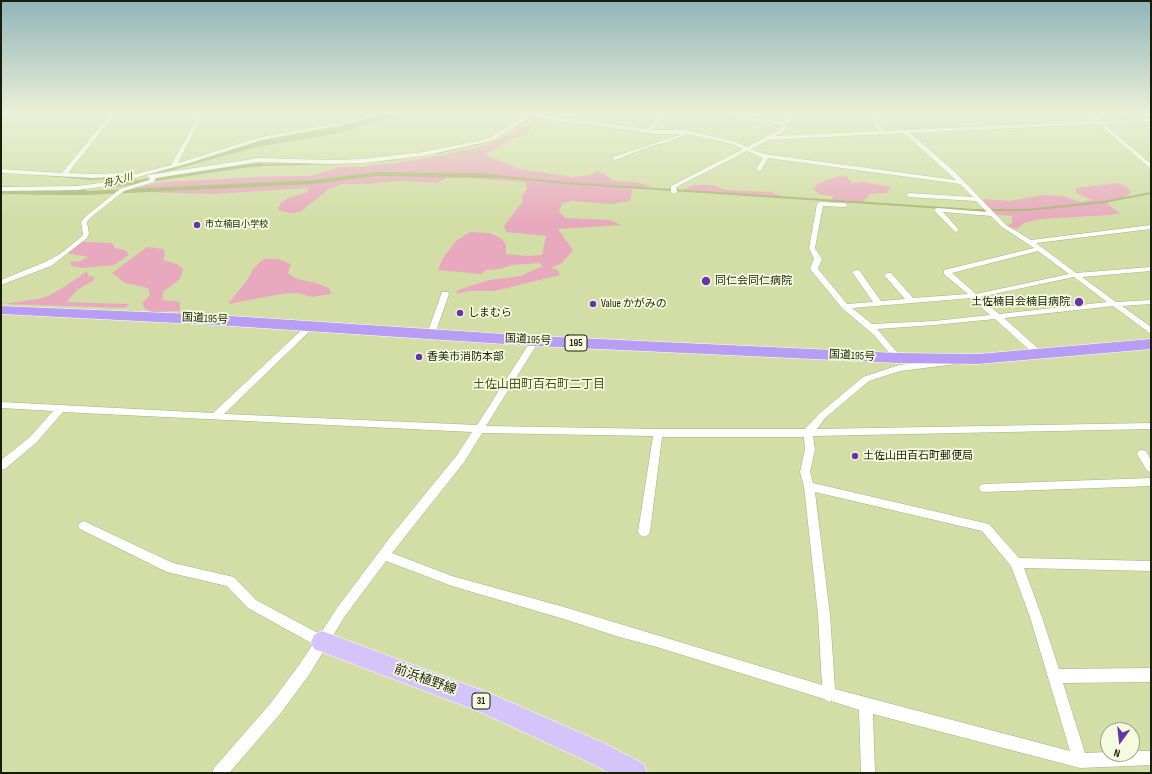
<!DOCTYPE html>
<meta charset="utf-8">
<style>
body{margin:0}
#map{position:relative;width:1152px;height:774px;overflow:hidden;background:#d2dea6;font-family:"Sofia Sans Condensed",sans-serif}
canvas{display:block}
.frame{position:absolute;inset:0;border:2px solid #1a1d08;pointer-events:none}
.north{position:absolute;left:1100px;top:722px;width:40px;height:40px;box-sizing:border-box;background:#f5fbdf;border:1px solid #9da289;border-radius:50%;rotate:195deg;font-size:11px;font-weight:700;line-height:16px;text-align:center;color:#1a1d08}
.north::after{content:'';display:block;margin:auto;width:14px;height:18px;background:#6635ac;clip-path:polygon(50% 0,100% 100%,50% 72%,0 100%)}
</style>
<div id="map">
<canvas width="1152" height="774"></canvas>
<div class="frame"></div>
<div class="north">N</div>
</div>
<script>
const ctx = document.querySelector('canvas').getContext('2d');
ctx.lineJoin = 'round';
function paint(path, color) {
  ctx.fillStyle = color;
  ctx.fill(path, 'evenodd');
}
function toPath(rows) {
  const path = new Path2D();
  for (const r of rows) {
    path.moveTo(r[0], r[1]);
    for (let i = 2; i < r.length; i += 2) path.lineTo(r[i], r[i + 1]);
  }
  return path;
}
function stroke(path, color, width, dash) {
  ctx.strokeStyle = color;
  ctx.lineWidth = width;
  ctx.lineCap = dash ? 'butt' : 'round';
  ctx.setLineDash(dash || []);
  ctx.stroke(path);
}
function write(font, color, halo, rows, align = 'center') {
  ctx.font = font + ' "Sofia Sans Condensed","Noto Sans JP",sans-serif';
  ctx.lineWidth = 3.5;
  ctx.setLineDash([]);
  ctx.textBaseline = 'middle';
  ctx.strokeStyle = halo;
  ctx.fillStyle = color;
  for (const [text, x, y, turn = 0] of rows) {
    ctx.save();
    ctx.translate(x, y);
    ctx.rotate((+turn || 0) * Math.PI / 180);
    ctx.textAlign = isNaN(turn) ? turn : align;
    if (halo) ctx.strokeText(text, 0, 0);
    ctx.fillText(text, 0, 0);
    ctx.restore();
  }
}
paint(toPath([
 [541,118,530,127,530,132,511,140,484,155,497,159,518,169,572,177,591,175,597,171,606,175,612,181,635,182,653,187,633,187,630,201,611,204,572,201,562,203,559,212,565,218,610,220,621,225,558,229,573,250,562,263,551,268,558,270,560,275,495,291,469,291,456,294,458,290,489,280,520,276,543,266,539,263,512,265,500,269,486,270,481,274,438,270,443,258,456,241,470,232,490,233,502,239,506,245,506,254,528,256,542,255,546,236,506,232,504,226,523,201,521,197,527,189,525,182,470,178,447,178,437,183,398,181,368,184,343,184,329,189,300,212,289,213,278,210,280,204,288,198,307,192,308,188,215,194,142,192,120,193,128,189,164,182,282,176,310,176,339,167,361,167,417,160,480,147,498,140,533,120],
 [845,175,852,183,864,182,891,187,887,193,870,194,862,203,830,202,834,196,821,195,813,189,818,184,829,179],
 [1118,183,1127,187,1131,193,1123,198,1107,202,1111,207,1120,213,1109,215,1040,219,1024,223,1017,229,1006,226,1012,223,1012,216,990,214,982,205,984,199,1009,201,1043,195,1063,196,1080,202,1092,200,1076,193,1076,188],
 [694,185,712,185,726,190,771,192,787,198,682,190],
 [83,242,112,243,115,248,125,250,129,255,114,265,84,268,72,266,70,262,80,261,88,257,66,253],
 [147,247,164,249,165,256,163,260,177,264,183,269,180,279,163,292,163,300,180,302,180,311,152,312,145,309,142,303,150,295,148,288,125,283,112,273],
 [263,259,278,259,291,264,288,273,297,279,316,283,329,288,331,294,312,297,298,293,281,294,228,304,248,279,253,269],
 [87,271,88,276,95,277,93,281,77,290,67,302,129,304,125,308,3,304,38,299,48,296,66,286]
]), '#e8a9be');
stroke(toPath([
 [501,135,539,113],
 [436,153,481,143],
 [377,161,397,159],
 [261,165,349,163],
 [494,176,566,183,974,210,1027,210,1104,202,1151,193]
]), '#a9b672', 2);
paint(toPath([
 [261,163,264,165,263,166,242,168,111,188,107,186,111,184,242,164,261,163],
 [377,172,494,174,498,176,494,178,377,176,313,184,87,195,56,195,49,191,53,189,58,191,87,191,313,180,377,172],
 [50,173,91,176,130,174,134,176,130,178,91,180,48,176,48,174,50,173]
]), '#a9b672');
paint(toPath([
 [386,113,401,113,399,115,334,134,256,147,158,174,154,173,152,171,154,169,251,142,333,128,386,113],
 [80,185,84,186,86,189,84,192,53,195,1,194,1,186,53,187,80,185]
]), '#a9b672');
const street = toPath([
 [23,113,45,113,43,114,1,117,1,115,23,113],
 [111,113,116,113,68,173,93,174,123,173,125,174,125,176,93,178,1,173,1,169,62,173,111,113],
 [200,113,204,113,178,163,261,137,351,121,380,113,388,113,351,123,262,140,186,164,101,187,77,190,1,191,1,187,77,186,101,183,171,165,200,113],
 [530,113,647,129,660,113,665,113,652,130,686,130,736,142,747,147,781,129,781,125,701,113,714,113,782,122,790,113,794,113,790,121,786,124,787,128,785,131,775,136,879,131,874,123,874,113,878,113,878,123,884,131,1095,121,1087,113,1092,113,1101,121,1151,119,1151,121,1104,124,1151,164,1151,169,1099,124,910,133,953,170,1006,225,1031,240,1151,225,1151,229,1036,243,1076,273,1151,267,1151,271,1082,277,1116,302,1151,300,1151,304,1122,306,1151,327,1151,334,1113,306,1004,318,1041,351,1042,353,1038,356,1035,355,995,319,934,325,877,329,902,358,901,360,895,360,874,335,842,308,810,269,814,259,809,248,817,204,820,202,845,203,848,205,845,207,823,206,815,248,822,259,818,269,847,304,873,302,852,272,856,270,859,270,881,301,905,299,884,275,888,273,891,273,913,298,968,294,944,274,944,270,1034,248,1002,227,991,216,943,212,959,230,956,232,954,231,934,210,937,208,987,212,976,201,909,197,906,195,909,193,973,197,960,184,768,158,761,170,759,171,756,169,763,158,747,151,680,185,676,188,677,192,674,194,671,192,671,186,743,149,732,144,687,134,665,143,654,145,615,160,613,159,613,157,682,134,658,134,531,117,497,138,486,142,423,156,363,163,331,164,259,162,156,178,154,182,124,191,90,218,87,222,89,234,87,238,64,256,51,266,1,285,1,280,45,262,60,254,81,237,83,234,81,222,86,216,120,189,149,180,150,178,147,176,148,175,259,158,331,160,363,159,423,152,483,140,493,136,530,113],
 [904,133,956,180,764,154,751,149,769,140,904,133],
 [1038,251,1069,274,976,294,952,273,1038,251],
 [1074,277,1107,302,999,314,980,297,1074,277],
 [972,298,990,315,934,321,872,324,852,308,972,298],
 [442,292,448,292,449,294,435,334,431,337,428,336,427,334,442,292],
 [308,324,311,324,315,326,224,414,477,425,532,339,535,338,539,341,486,426,658,429,805,429,819,414,863,377,899,365,953,359,956,360,957,362,956,364,900,371,869,381,825,418,817,429,1151,423,1151,429,813,436,815,449,810,472,813,483,989,524,1019,558,1151,561,1151,571,1024,568,1042,617,1059,669,1151,668,1151,682,1063,683,1085,753,1108,752,1108,754,1132,754,1132,751,1151,751,1151,765,1080,768,873,714,875,773,861,773,859,710,831,701,829,702,824,699,657,647,616,636,564,619,452,586,386,561,345,616,309,675,280,714,229,773,212,773,214,768,270,704,299,665,313,644,248,608,227,586,167,572,80,529,78,526,80,523,84,521,88,523,173,563,234,577,256,600,320,634,337,608,391,536,457,455,472,432,63,412,36,443,5,469,1,470,1,460,30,437,53,411,1,408,1,402,213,413,308,324],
 [482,433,653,436,638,532,640,535,644,537,648,535,650,532,662,437,804,437,805,449,800,472,804,486,818,615,822,685,564,607,452,576,392,553,465,461,482,433],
 [815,492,982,531,1011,566,1030,617,1070,751,835,689,830,615,815,492],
 [1142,450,1146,451,1151,460,1151,472,1147,471,1137,454,1138,451,1142,450],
 [1151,478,1151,486,984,492,980,491,979,488,980,485,984,484,1151,478]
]);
const primary = toPath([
 [322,631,492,694,604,743,644,764,647,773,610,773,586,761,480,712,314,649,311,642,314,635,322,631]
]);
const highway = toPath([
 [1,306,216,315,535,336,898,353,978,354,1151,339,1151,349,978,364,898,363,535,346,216,325,1,314,1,306]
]);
stroke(street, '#a6b17b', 1);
stroke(primary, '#fff', 1);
stroke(highway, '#fff', 1);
paint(street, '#fff');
paint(primary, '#d4c4f9');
paint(highway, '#b89df5');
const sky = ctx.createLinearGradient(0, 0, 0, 221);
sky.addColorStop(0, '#8fb5b9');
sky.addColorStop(0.51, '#ebf0d7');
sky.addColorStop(1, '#ebf0d700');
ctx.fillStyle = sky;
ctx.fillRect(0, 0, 1152, 221);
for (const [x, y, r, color] of [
 [197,225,4,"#6635ac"],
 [706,281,5,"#6635ac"],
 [1079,302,5,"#6635ac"],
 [593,304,4,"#6635ac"],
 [460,313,4,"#6635ac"],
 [419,357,4,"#6635ac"],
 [855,456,4,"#6635ac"]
]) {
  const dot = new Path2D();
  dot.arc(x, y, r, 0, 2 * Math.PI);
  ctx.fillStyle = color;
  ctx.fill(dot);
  stroke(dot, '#f5fbdf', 1.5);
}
write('9px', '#1a1d08', '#f5fbdf', [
 ["市立楠目小学校",205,225]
], 'left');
write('italic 10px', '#434b19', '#f5fbdf', [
 ["舟入川",118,181,-15]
]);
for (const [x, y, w] of [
 [576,343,22],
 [481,701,18]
]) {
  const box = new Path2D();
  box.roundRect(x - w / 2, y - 8, w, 16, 3);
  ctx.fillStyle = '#f5fbdf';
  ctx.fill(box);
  stroke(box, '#1a1d08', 1);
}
write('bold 10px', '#1a1d08', null, [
 ["195",576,343],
 ["31",481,701]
]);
write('11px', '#1a1d08', '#f5fbdf', [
 ["同仁会同仁病院",715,281],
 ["土佐楠目会楠目病院",1070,302,"right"],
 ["Value かがみの",601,304],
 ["しまむら",468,313],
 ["香美市消防本部",427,357],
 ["土佐山田百石町郵便局",863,456]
], 'left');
write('11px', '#1a1d08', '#f5fbdf', [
 ["国道195号",205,319,3],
 ["国道195号",528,340,3],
 ["国道195号",852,356,3]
]);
write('12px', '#48501d', '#f5fbdf', [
 ["土佐山田町百石町二丁目",539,385]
]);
write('13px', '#1a1d08', '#f5fbdf', [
 ["前浜植野線",425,680,20]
]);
</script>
